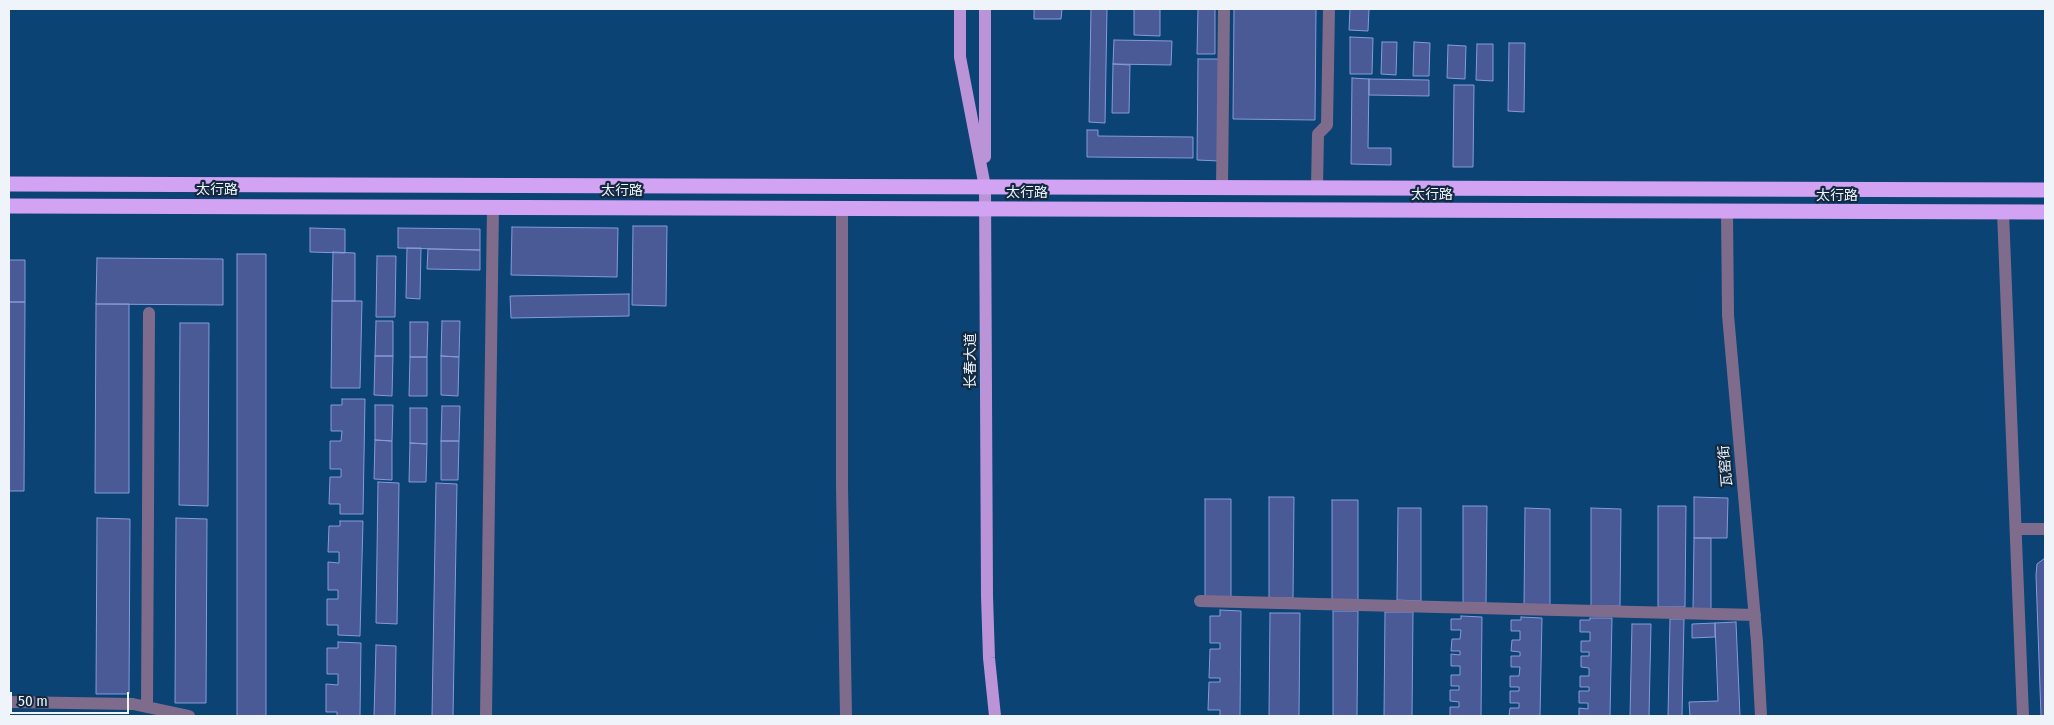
<!DOCTYPE html>
<meta charset="utf-8">
<style>
body{margin:0}
#map{position:relative;width:2054px;height:725px;overflow:hidden;background:#0a4374;font-family:"Fira Sans Condensed",sans-serif}
canvas{display:block}
.frame{position:absolute;inset:0;border:10px solid #eef4fa;pointer-events:none}
.scale{position:absolute;left:10px;top:692px;width:119px;height:22px;box-sizing:border-box;border:2px solid #eef4fa;border-top:0;padding-left:6px;font-size:15px;line-height:18px;white-space:nowrap;color:#eef4fa;-webkit-text-stroke:4px #13293f;paint-order:stroke}
</style>
<div id="map">
<canvas width="2054" height="725"></canvas>
<div class="frame"></div>
<div class="scale">50 m</div>
</div>
<script>
const ctx = document.querySelector('canvas').getContext('2d');
ctx.lineJoin = 'round';
function paint(path, color) {
  ctx.fillStyle = color;
  ctx.fill(path, 'evenodd');
}
function toPath(rows) {
  const path = new Path2D();
  for (const r of rows) {
    path.moveTo(r[0], r[1]);
    for (let i = 2; i < r.length; i += 2) path.lineTo(r[i], r[i + 1]);
  }
  return path;
}
function stroke(path, color, width, dash) {
  ctx.strokeStyle = color;
  ctx.lineWidth = width;
  ctx.lineCap = dash ? 'butt' : 'round';
  ctx.setLineDash(dash || []);
  ctx.stroke(path);
}
function write(font, color, halo, rows, align = 'center') {
  ctx.font = font + ' "Fira Sans Condensed","Noto Sans SC",sans-serif';
  ctx.lineWidth = 4.5;
  ctx.setLineDash([]);
  ctx.textBaseline = 'middle';
  ctx.strokeStyle = halo;
  ctx.fillStyle = color;
  for (const [text, x, y, turn = 0] of rows) {
    ctx.save();
    ctx.translate(x, y);
    ctx.rotate((+turn || 0) * Math.PI / 180);
    ctx.textAlign = isNaN(turn) ? turn : align;
    if (halo) ctx.strokeText(text, 0, 0);
    ctx.fillText(text, 0, 0);
    ctx.restore();
  }
}
const building = toPath([
 [1034,9,1062,9,1061,19,1034,19,1034,9],
 [1091,9,1107,9,1105,123,1089,122,1091,9],
 [1134,9,1160,9,1160,36,1134,35,1134,9],
 [1198,9,1215,9,1215,54,1197,54,1198,9],
 [1234,9,1316,9,1315,120,1233,119,1234,9],
 [1350,9,1369,9,1368,31,1349,30,1350,9],
 [1350,37,1373,38,1372,74,1350,74,1350,37],
 [1114,40,1172,41,1171,65,1113,64,1114,40],
 [1382,42,1397,42,1396,75,1381,74,1382,42],
 [1414,42,1430,43,1429,76,1413,76,1414,42],
 [1509,43,1525,43,1524,112,1508,111,1509,43],
 [1477,44,1493,44,1493,81,1476,80,1477,44],
 [1448,45,1466,46,1465,79,1447,78,1448,45],
 [1198,59,1220,59,1219,161,1197,160,1198,59],
 [1113,64,1130,65,1129,113,1112,113,1113,64],
 [1352,78,1369,79,1368,148,1391,148,1391,165,1351,164,1352,78],
 [1369,79,1429,80,1429,96,1369,95,1369,79],
 [1454,85,1474,85,1473,167,1453,167,1454,85],
 [1087,130,1098,130,1098,136,1193,137,1193,158,1087,157,1087,130],
 [633,226,667,226,666,306,632,305,633,226],
 [512,227,618,228,617,277,511,275,512,227],
 [310,228,345,229,345,253,310,252,310,228],
 [398,228,480,229,480,250,398,248,398,228],
 [407,248,421,248,420,299,406,298,407,248],
 [428,249,480,250,480,270,427,269,428,249],
 [333,252,355,253,355,301,332,301,333,252],
 [237,254,266,254,266,716,237,716,237,254],
 [377,256,396,256,395,317,376,317,377,256],
 [97,258,223,259,223,305,96,304,97,258],
 [9,260,25,260,25,302,9,302,9,260],
 [629,294,629,316,511,318,510,296,629,294],
 [332,301,362,301,360,388,331,388,332,301],
 [9,302,25,302,24,491,9,491,9,302],
 [96,304,129,304,129,493,95,493,96,304],
 [376,321,393,321,393,356,375,356,376,321],
 [442,321,460,321,459,357,441,356,442,321],
 [410,322,428,322,427,357,410,357,410,322],
 [180,323,209,323,208,506,179,505,180,323],
 [375,356,393,356,392,396,374,395,375,356],
 [441,356,459,357,458,396,441,395,441,356],
 [410,357,427,357,427,396,409,396,410,357],
 [342,399,365,399,363,514,340,514,340,504,329,504,330,477,341,477,341,469,330,469,330,441,341,441,342,431,331,431,331,405,342,405,342,399],
 [375,405,393,405,392,441,375,440,375,405],
 [442,406,460,406,459,441,441,441,442,406],
 [410,408,427,408,427,444,410,443,410,408],
 [375,440,392,441,392,480,374,479,375,440],
 [441,441,459,441,458,480,441,480,441,441],
 [410,443,427,444,426,482,409,482,410,443],
 [378,482,399,483,397,624,376,623,378,482],
 [436,483,457,484,453,716,432,716,436,483],
 [1269,497,1294,497,1293,598,1269,598,1269,497],
 [1694,497,1728,498,1727,538,1694,538,1694,497],
 [1205,499,1231,499,1231,598,1205,598,1205,499],
 [1332,500,1358,500,1358,602,1332,602,1332,500],
 [1463,506,1487,506,1486,603,1463,603,1463,506],
 [1658,506,1686,506,1685,607,1658,607,1658,506],
 [1398,508,1421,508,1421,601,1397,600,1398,508],
 [1525,508,1550,509,1550,605,1524,605,1525,508],
 [1591,508,1621,509,1620,606,1591,606,1591,508],
 [97,518,130,519,129,694,96,694,97,518],
 [176,518,207,519,206,703,175,703,176,518],
 [340,521,363,521,360,636,338,635,338,625,327,625,327,599,338,599,338,590,328,590,328,562,339,563,339,552,328,552,329,526,340,526,340,521],
 [1694,538,1711,538,1711,609,1693,609,1694,538],
 [2045,558,2045,716,2041,716,2036,575,2037,564,2045,558],
 [1220,610,1241,611,1240,716,1220,716,1220,710,1208,710,1209,682,1220,682,1220,678,1209,678,1210,649,1220,649,1220,643,1210,643,1210,616,1220,616,1220,610],
 [1333,611,1358,611,1357,716,1333,716,1333,611],
 [1385,612,1413,612,1412,716,1384,716,1385,612],
 [1270,613,1300,613,1299,716,1269,716,1270,613],
 [1461,616,1482,617,1481,716,1450,716,1450,707,1459,707,1459,702,1450,701,1450,690,1459,690,1459,686,1451,686,1451,675,1460,675,1460,666,1451,666,1451,654,1460,655,1460,651,1451,651,1452,639,1460,639,1461,630,1451,630,1451,619,1461,619,1461,616],
 [1521,617,1542,618,1540,716,1509,716,1510,708,1519,708,1519,703,1510,703,1510,691,1519,691,1519,687,1510,687,1510,676,1519,676,1520,667,1511,667,1511,656,1520,656,1520,652,1511,651,1512,640,1520,640,1520,631,1511,631,1511,620,1521,620,1521,617],
 [1590,618,1612,618,1610,716,1579,716,1579,708,1588,709,1588,703,1579,703,1579,691,1589,691,1589,687,1580,687,1580,676,1589,676,1589,668,1581,667,1581,656,1589,656,1589,652,1581,652,1581,641,1590,641,1590,632,1580,632,1580,620,1590,620,1590,618],
 [1670,619,1684,619,1682,716,1668,716,1670,619],
 [1736,622,1740,716,1690,716,1689,702,1718,701,1715,623,1736,622],
 [1715,623,1715,637,1692,638,1692,624,1715,623],
 [1632,624,1651,624,1649,716,1630,716,1632,624],
 [338,642,361,643,360,716,337,716,337,712,326,712,326,684,338,685,338,674,327,674,327,648,338,648,338,642],
 [376,645,396,646,395,716,374,716,376,645]
]);
paint(building, '#495a96');
stroke(building, '#869adc', 1);
stroke(toPath([
 [1222,188,1224,9],
 [1317,188,1318,134,1327,125,1329,9],
 [842,208,842,487,846,716],
 [1727,212,1728,315,1757,642,1761,716],
 [2003,212,2023,716],
 [2016,529,2045,529],
 [1200,601,1755,615],
 [9,702,133,704,189,716],
 [147,707,149,313],
 [486,716,493,207]
]), '#7f6c8d', 12);
stroke(toPath([
 [960,9,960,57,985,187,987,596,989,658,995,716],
 [985,9,985,157]
]), '#ba94d6', 12);
stroke(toPath([
 [9,184,2045,190],
 [9,206,2045,212]
]), '#d2a3f3', 15);
write('14px', '#eef4fa', '#13293f', [
 ["太行路",217,190],
 ["太行路",622,191],
 ["太行路",1027,193],
 ["太行路",1432,195],
 ["太行路",1837,196],
 ["长春大道",971,361,-90],
 ["瓦窑街",1726,466,-95]
]);
</script>
